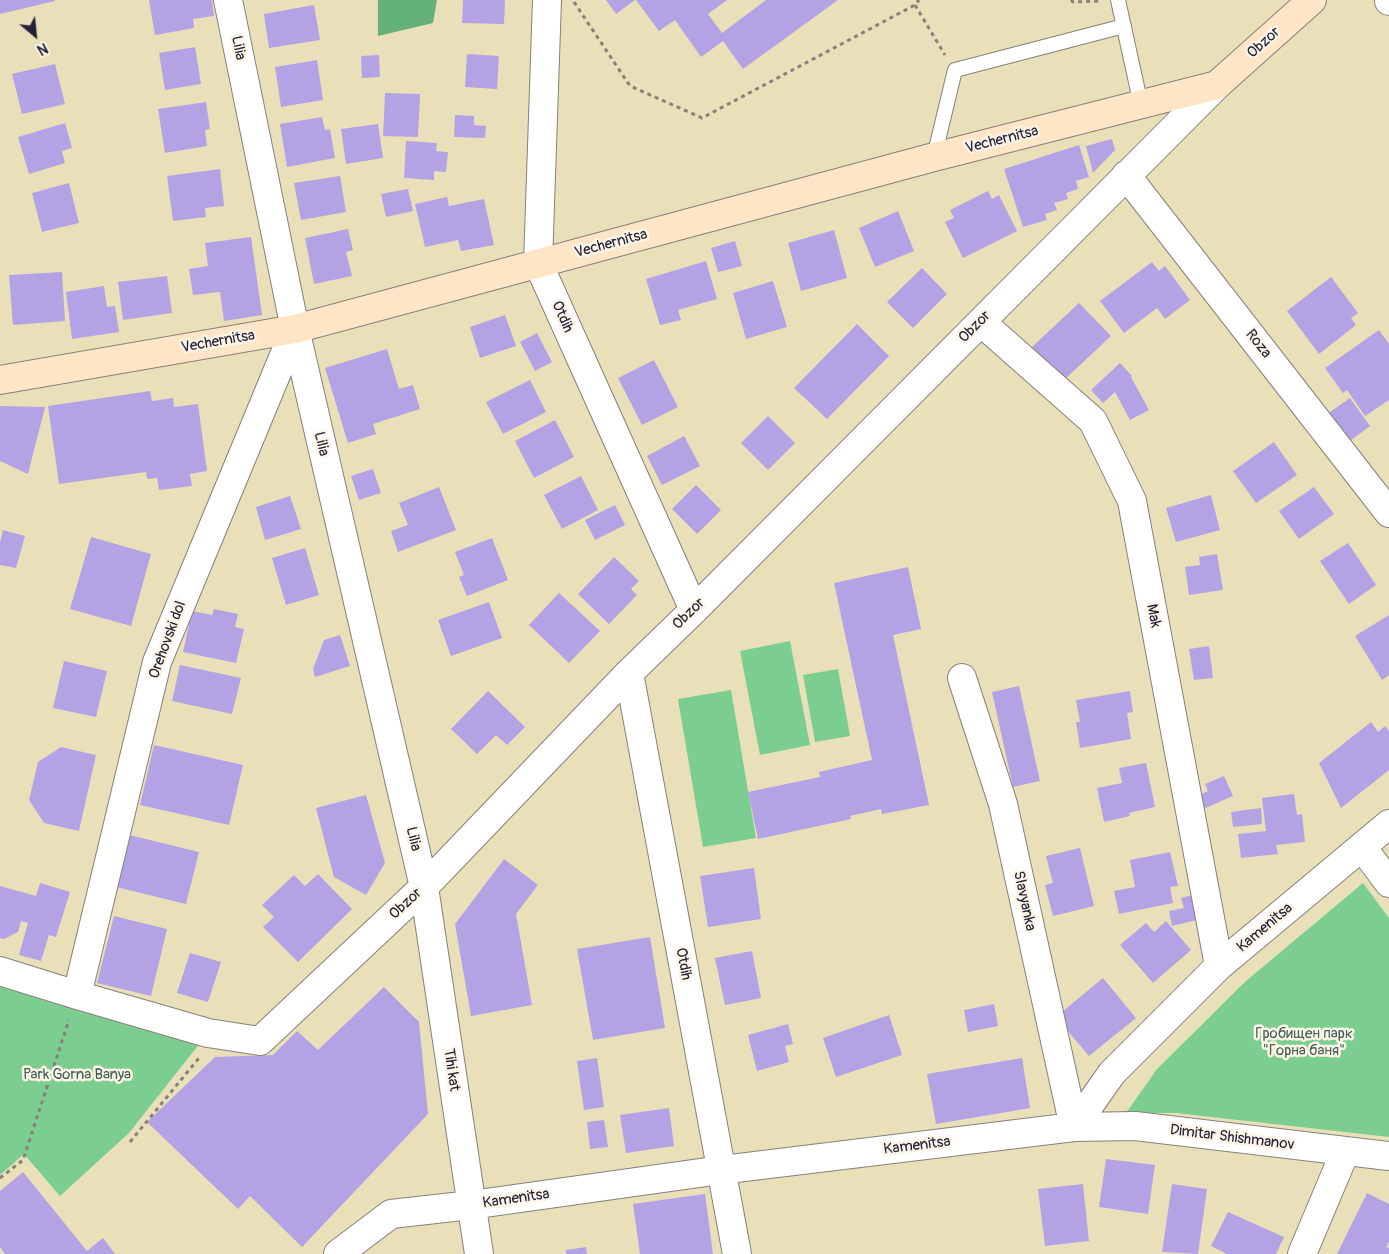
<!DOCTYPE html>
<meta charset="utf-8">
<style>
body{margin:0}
#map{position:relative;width:1389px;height:1254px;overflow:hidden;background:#e9e0ba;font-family:Pangolin,sans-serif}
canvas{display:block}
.north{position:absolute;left:10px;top:10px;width:50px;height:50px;-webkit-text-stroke:4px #fcf5e5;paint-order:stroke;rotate:152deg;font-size:14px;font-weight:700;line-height:20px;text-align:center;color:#22223b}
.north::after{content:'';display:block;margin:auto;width:18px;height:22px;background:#22223b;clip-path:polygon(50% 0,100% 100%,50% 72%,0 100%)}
</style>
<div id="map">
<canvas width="1389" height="1254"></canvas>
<div class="north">N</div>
</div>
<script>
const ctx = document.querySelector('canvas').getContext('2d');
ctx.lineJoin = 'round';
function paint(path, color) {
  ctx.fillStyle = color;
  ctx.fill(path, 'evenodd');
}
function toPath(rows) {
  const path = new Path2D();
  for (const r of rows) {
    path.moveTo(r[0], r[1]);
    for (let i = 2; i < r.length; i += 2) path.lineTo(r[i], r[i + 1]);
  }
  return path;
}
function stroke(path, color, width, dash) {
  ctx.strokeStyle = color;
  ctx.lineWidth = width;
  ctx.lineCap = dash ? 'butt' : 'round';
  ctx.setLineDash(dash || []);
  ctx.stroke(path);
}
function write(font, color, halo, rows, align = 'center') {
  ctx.font = font + ' Pangolin,sans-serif';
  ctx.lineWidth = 5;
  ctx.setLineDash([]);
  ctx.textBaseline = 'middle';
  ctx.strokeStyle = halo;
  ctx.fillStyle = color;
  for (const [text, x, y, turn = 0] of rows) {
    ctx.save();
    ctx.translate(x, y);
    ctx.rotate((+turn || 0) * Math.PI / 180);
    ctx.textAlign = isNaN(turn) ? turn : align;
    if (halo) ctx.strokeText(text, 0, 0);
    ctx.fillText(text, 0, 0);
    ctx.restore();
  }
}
paint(toPath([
 [790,641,810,745,760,755,740,651],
 [838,669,850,736,815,742,803,675],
 [731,690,756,838,703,847,678,699],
 [1363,883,1389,918,1389,1137,1176,1113,1126,1113,1157,1069,1246,981],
 [0,971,208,1033,129,1133,60,1196,24,1154,0,1175]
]), '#7bce90');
paint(toPath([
 [378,0,437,0,433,23,378,36]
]), '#64b17a');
paint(toPath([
 [0,0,55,0,55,1,0,14],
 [149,0,212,0,214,16,193,19,194,28,155,35],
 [463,0,505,0,504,24,462,23],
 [606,0,635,0,616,14],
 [636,0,727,0,708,14,722,33,766,0,838,0,743,69,723,41,701,57,675,20,659,31],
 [314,5,320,40,269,48,264,14],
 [195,47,201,84,165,90,159,53],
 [467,54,499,56,497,89,465,87],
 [379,55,380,77,362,78,361,56],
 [317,60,323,100,281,107,275,67],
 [55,64,65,104,22,114,12,74],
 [385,93,420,94,418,137,383,136],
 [206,102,210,129,205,130,207,146,165,153,158,109],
 [455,115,474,116,474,125,486,126,485,138,454,137],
 [322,117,325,130,330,129,335,158,287,167,280,124],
 [65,123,72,148,62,151,65,163,29,174,18,137],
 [378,124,383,158,346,164,341,129],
 [1112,139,1115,150,1093,173,1086,146],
 [406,141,437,143,436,151,448,152,446,172,434,171,434,180,404,178],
 [1079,145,1089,177,1076,181,1078,189,1066,193,1068,199,1054,203,1057,210,1045,214,1047,220,1023,227,1004,169],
 [220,169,224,206,205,208,206,217,173,221,167,176],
 [340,176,346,212,301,220,294,183],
 [69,183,79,223,42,232,32,193],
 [408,189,413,211,386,217,381,194],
 [988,191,992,199,999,195,1017,231,963,258,945,222,954,218,950,210],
 [447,197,449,206,484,199,494,245,461,251,458,240,425,247,415,204],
 [898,211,914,251,875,267,859,228],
 [348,229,353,250,346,252,352,276,314,284,305,238],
 [834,230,847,278,801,291,788,243],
 [251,237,262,315,224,321,220,292,193,295,189,269,208,266,205,243],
 [735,241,742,266,718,272,711,248],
 [706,261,717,299,678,310,681,320,660,325,646,279],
 [1152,262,1159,271,1165,266,1190,300,1165,319,1157,308,1124,333,1100,301],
 [922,268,947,294,913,328,887,302],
 [62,272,65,321,13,325,9,275],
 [167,276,172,313,123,320,118,282],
 [1331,277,1358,313,1351,318,1356,325,1319,354,1287,311],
 [773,281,787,327,746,339,733,293],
 [104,286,107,307,115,306,119,332,72,339,66,292],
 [1079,303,1111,336,1064,380,1032,347],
 [505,315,516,346,480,358,470,327],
 [857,324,889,356,827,419,794,388],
 [1379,330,1389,344,1389,400,1365,416,1347,390,1343,393,1325,368],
 [537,333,552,362,535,371,520,342],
 [387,349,399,389,413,385,420,409,373,424,376,434,348,443,325,368],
 [654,360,678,407,642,425,618,378],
 [1120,363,1132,376,1131,377,1149,410,1130,420,1115,392,1103,403,1091,390],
 [530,380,546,412,503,434,486,402],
 [150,391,152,401,173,398,174,407,198,404,207,471,190,474,192,486,159,490,157,478,147,479,146,472,59,484,48,406],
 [1350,398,1370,426,1347,443,1327,414],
 [0,406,45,407,28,474,0,461],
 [768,416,795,443,768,470,741,443],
 [555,420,574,457,534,478,515,441],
 [684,436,700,466,662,485,647,456],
 [1274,442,1297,475,1256,503,1233,471],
 [373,469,381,493,359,500,351,476],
 [581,476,598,510,562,529,544,495],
 [696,485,721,510,697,534,672,509],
 [439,487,456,530,398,552,391,531,408,525,399,503],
 [1314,487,1334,514,1299,539,1279,511],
 [1211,495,1220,530,1176,542,1166,508],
 [290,496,301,529,265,540,256,507],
 [615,505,625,525,595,540,585,520],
 [3,530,25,536,16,568,0,565,0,543],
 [91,537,151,554,131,626,70,609],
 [492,538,508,580,467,596,459,577,464,575,455,552],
 [1348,543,1376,585,1349,604,1320,561],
 [305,548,319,595,286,605,272,558],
 [1217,554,1223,590,1189,595,1185,567,1200,565,1199,557],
 [614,557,639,581,631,589,637,595,609,624,578,594],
 [908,567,921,629,893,635,929,805,882,814,881,809,850,816,851,819,758,839,748,792,820,777,819,772,872,760,834,583],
 [559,593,600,631,569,663,529,625],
 [489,602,502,638,451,656,438,620],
 [214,609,238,614,235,627,244,629,236,663,183,652,192,611,212,615],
 [1389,615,1389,675,1382,680,1355,636],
 [340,635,350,666,315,677,313,669,324,640],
 [1209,646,1213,678,1194,680,1189,649],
 [64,661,107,671,96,717,53,708],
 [180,665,241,678,232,714,172,701],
 [1019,686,1040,781,1013,787,992,692],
 [488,691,525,727,507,745,496,735,477,754,451,729],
 [1130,691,1133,712,1127,713,1131,739,1080,748,1076,722,1080,722,1076,700],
 [1371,722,1378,732,1385,726,1389,731,1389,770,1341,808,1319,763],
 [154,745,243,765,229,825,140,805],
 [61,747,96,755,79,831,44,823,29,800,38,762],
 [1146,763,1155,807,1129,813,1130,816,1104,822,1097,788,1122,783,1119,768],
 [1224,776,1233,796,1203,809,1197,796,1208,791,1205,784],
 [1294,794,1297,815,1302,814,1305,842,1276,845,1278,854,1241,858,1238,834,1266,831,1262,798],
 [366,795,385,863,366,895,334,877,316,808],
 [1261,808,1262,824,1233,827,1231,812],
 [125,834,199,852,186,904,112,886],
 [1080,848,1094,906,1053,916,1045,885,1053,883,1046,856],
 [1170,852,1178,886,1170,887,1173,903,1119,914,1114,891,1135,887,1130,860],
 [504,859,538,885,516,914,532,1005,471,1016,455,924],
 [754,868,761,919,708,927,700,876],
 [318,874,352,909,298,962,263,927,274,917,262,905,294,875,305,886],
 [40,883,70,892,56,937,49,935,41,961,19,955,28,923,21,921,18,932,4,939,0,938,0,886,36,896],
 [1192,895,1197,920,1172,926,1169,911,1184,908,1181,898],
 [114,916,167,929,151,996,97,983],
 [1166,921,1191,950,1153,983,1120,945,1146,923,1154,932],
 [650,937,665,1028,593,1040,577,949],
 [752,951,761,998,725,1005,715,958],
 [190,953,221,962,208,1002,177,993],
 [1103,978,1136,1018,1089,1056,1056,1017],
 [384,987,419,1022,428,1114,302,1247,250,1196,238,1209,147,1122,215,1057,273,1055,297,1031,318,1050],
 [994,1004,998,1026,968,1032,964,1010],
 [889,1015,902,1055,836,1077,823,1038],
 [788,1024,793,1044,785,1046,789,1062,757,1071,748,1035],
 [597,1058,604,1107,584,1110,577,1061],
 [1022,1058,1030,1108,936,1124,927,1074],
 [669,1108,674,1146,626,1153,620,1115],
 [604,1120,608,1147,590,1149,587,1122],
 [1106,1159,1155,1165,1148,1214,1099,1207],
 [23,1172,87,1251,103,1238,115,1254,5,1254,0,1247,0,1191],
 [1083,1184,1089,1241,1045,1246,1038,1189],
 [1172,1184,1207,1189,1198,1254,1162,1252],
 [1367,1193,1389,1204,1389,1242,1386,1247,1389,1248,1389,1254,1337,1254],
 [705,1194,713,1254,640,1254,633,1204],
 [1228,1212,1284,1237,1276,1254,1227,1254,1211,1246],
 [586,1247,587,1254,566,1254,566,1250]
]), '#b3a3e4');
const lane = toPath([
 [1118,0,1141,105],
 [934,157,955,70,1124,26]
]);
const street = toPath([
 [228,0,295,329,424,887,479,1254],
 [547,0,538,263,694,610],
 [1389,0,1389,1],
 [1126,175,1389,513],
 [981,322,1093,421,1132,501,1219,966],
 [629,673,737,1254],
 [962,678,1003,804,1074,1127,1135,1126,1389,1156],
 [1362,847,1389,883],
 [0,971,77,995,208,1033,260,1041,424,887,629,673,694,610,1217,85],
 [77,995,157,662,295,329],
 [338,1254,391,1214,471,1205,721,1170,1074,1127,1112,1073,1219,966,1389,824],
 [1302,1254,1345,1152]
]);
const secondary = toPath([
 [0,380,295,329,934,157,1217,85,1312,0]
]);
stroke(lane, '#86817a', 16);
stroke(street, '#86817a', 30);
stroke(secondary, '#86817a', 30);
stroke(toPath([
 [1071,0,1073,2,1100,1],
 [574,2,630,86,702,118,915,5,919,0],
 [915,5,945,55],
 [130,1142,199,1058],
 [0,1178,23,1160,69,1020]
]), '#86817a', 3, [4, 4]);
stroke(lane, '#fff', 14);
stroke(street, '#fff', 28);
stroke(secondary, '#fde5c5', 28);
write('15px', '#22223b', '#fcf5e5', [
 ["Obzor",1264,43,-42],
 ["Lilia",238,48,79],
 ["Vechernitsa",1002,140,-14],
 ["Vechernitsa",611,244,-15],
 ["Otdih",562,317,66],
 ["Obzor",975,327,-45],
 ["Vechernitsa",218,342,-10],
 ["Roza",1258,344,52],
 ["Lilia",321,444,77],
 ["Obzor",689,614,-44],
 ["Mak",1153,616,79],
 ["Orehovski dol",168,640,-70],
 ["Lilia",413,839,77],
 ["Slavyanka",1024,901,78],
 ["Obzor",406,904,-43],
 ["Kamenitsa",1265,928,-40],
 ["Otdih",683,964,79],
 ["Tihi kat",451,1070,82],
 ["Dimitar Shishmanov",1232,1138,7],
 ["Kamenitsa",917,1146,-7],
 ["Kamenitsa",516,1199,-8]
]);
write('15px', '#415e59', '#fcf5e5', [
 ["Гробищен парк",1304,1034],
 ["\"Горна баня\"",1304,1051],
 ["Park Gorna Banya",77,1075]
]);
</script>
